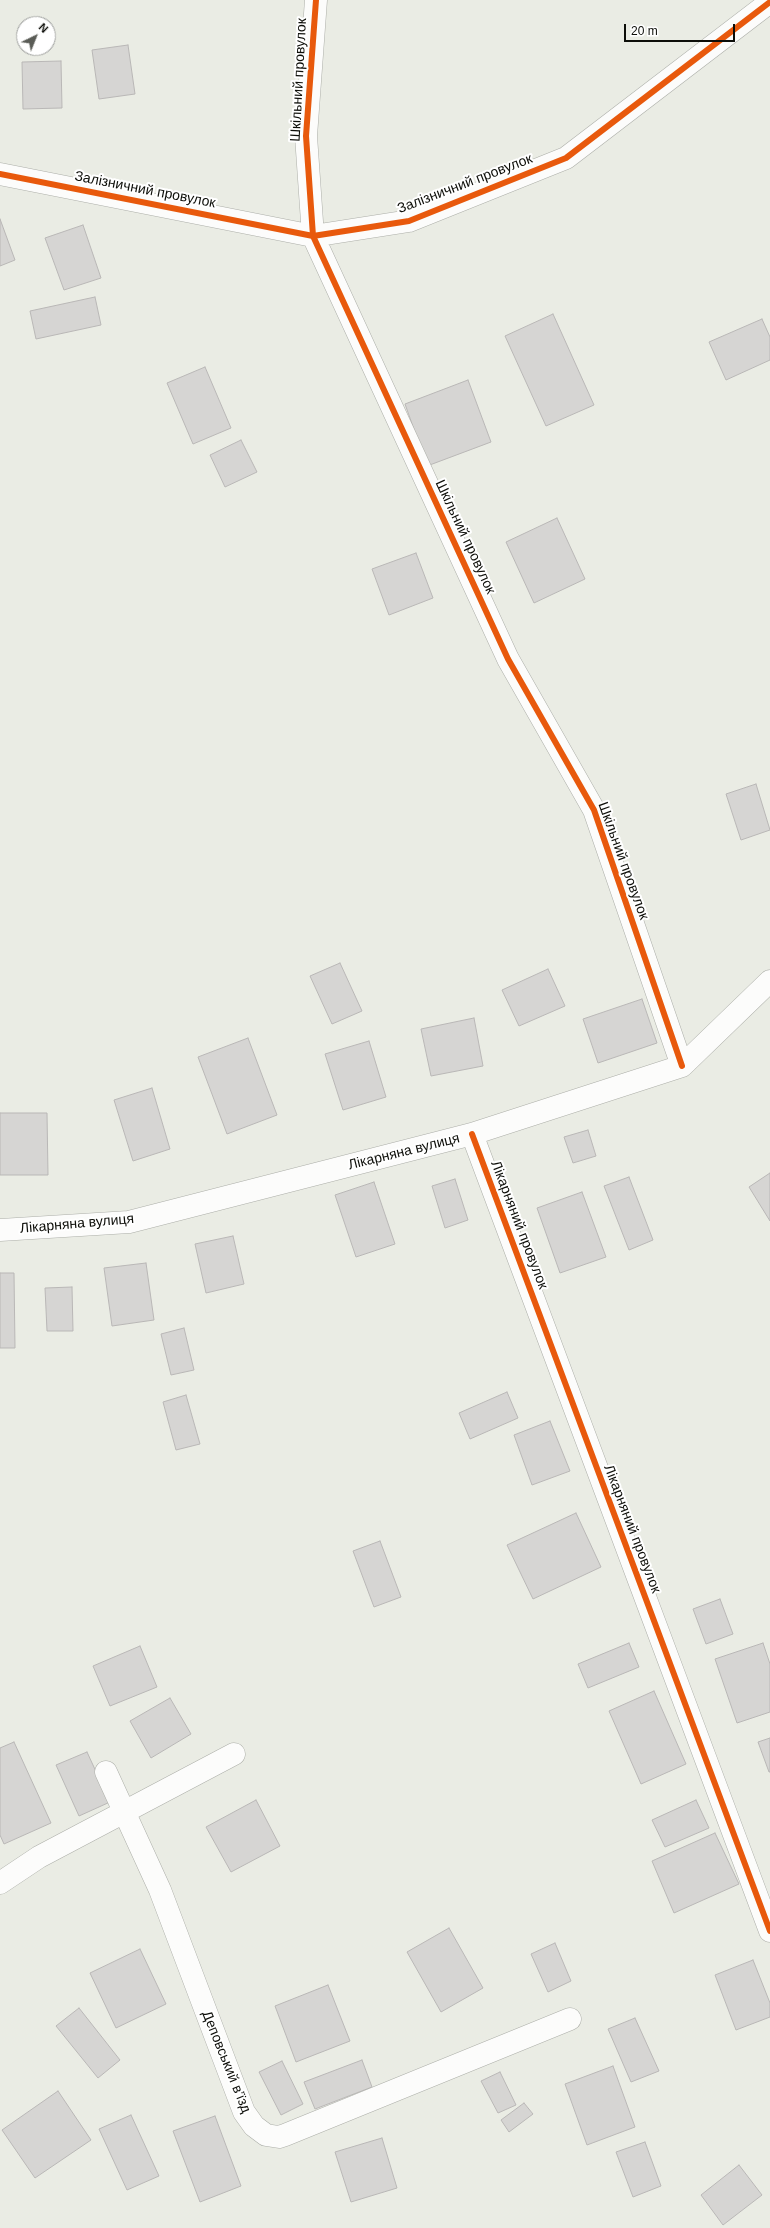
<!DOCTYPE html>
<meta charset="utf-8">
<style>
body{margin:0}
#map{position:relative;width:770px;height:2228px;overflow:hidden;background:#eaece4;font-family:Arial,sans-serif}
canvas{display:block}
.north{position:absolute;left:16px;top:16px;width:40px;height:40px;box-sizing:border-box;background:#fff;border:1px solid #9e9f9d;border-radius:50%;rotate:43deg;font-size:11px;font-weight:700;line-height:16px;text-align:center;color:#0d0e09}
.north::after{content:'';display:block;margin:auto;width:14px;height:18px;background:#5a5c56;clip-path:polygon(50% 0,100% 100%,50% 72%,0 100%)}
.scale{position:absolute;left:624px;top:24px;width:111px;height:18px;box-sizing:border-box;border:2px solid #0d0e09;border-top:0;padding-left:5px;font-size:12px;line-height:14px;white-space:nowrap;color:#0d0e09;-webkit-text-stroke:3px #fff;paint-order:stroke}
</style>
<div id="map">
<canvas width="770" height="2228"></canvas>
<div class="north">N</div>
<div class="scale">20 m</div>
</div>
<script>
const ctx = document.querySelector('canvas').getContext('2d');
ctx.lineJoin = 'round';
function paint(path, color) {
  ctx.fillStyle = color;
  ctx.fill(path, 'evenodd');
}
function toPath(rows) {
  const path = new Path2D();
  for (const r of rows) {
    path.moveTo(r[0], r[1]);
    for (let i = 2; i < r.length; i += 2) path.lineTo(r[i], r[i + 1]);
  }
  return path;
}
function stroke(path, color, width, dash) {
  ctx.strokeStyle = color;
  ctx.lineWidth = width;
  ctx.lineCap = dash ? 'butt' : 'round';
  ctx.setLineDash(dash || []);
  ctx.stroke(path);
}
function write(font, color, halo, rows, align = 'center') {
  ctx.font = font + ' Arial,sans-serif';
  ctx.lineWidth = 4;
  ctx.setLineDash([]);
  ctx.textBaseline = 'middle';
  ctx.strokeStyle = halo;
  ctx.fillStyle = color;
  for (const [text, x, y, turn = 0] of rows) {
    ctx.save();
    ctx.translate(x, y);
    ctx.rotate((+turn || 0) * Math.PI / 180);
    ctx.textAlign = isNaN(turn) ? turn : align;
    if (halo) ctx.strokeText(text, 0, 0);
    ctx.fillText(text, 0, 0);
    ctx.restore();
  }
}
const building = toPath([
 [128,45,135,94,99,99,92,50,128,45],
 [61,61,62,108,23,109,22,62,61,61],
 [0,219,15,260,0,266,0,219],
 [83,225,101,278,64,290,45,238,83,225],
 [95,297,101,325,36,339,30,311,95,297],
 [553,314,594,405,546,426,505,336,553,314],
 [762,319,770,337,770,360,726,380,709,342,762,319],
 [205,367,231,428,193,444,167,383,205,367],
 [468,380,491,442,427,466,405,404,468,380],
 [241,440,257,472,225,487,210,455,241,440],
 [557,518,585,579,534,603,506,542,557,518],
 [416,553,433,598,389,615,372,569,416,553],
 [756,784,770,830,741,840,726,794,756,784],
 [340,963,362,1011,332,1024,310,976,340,963],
 [548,969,565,1006,519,1026,502,990,548,969],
 [642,999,657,1043,598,1063,583,1019,642,999],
 [474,1018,483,1066,431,1076,421,1029,474,1018],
 [248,1038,277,1115,227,1134,198,1057,248,1038],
 [369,1041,386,1097,343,1110,325,1054,369,1041],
 [152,1088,170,1149,133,1161,114,1100,152,1088],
 [0,1113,47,1113,48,1175,0,1175,0,1113],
 [588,1130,596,1156,573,1163,564,1137,588,1130],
 [770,1173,770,1221,749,1187,770,1173],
 [629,1177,653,1240,629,1250,604,1186,629,1177],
 [455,1179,468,1220,445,1228,432,1186,455,1179],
 [374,1182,395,1244,356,1257,335,1195,374,1182],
 [582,1192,606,1257,560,1273,537,1208,582,1192],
 [233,1236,244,1284,206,1293,195,1244,233,1236],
 [146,1263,154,1320,112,1326,104,1268,146,1263],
 [0,1273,14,1273,15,1348,0,1348,0,1273],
 [72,1287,73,1331,47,1331,45,1288,72,1287],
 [184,1328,194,1370,171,1375,161,1334,184,1328],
 [507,1392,518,1418,470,1439,459,1413,507,1392],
 [186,1395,200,1444,176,1450,163,1402,186,1395],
 [550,1421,570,1471,532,1485,514,1435,550,1421],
 [576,1513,601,1567,533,1599,507,1545,576,1513],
 [380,1541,401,1597,374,1607,353,1551,380,1541],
 [720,1599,733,1634,706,1644,693,1609,720,1599],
 [629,1643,639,1667,588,1688,578,1664,629,1643],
 [763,1643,770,1664,770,1712,737,1723,715,1659,763,1643],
 [140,1646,157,1687,110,1706,93,1666,140,1646],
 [654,1691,686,1764,641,1784,609,1711,654,1691],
 [170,1698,191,1734,151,1758,130,1721,170,1698],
 [770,1738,770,1772,769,1772,758,1742,770,1738],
 [14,1742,51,1823,4,1844,0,1835,0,1748,14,1742],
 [87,1752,110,1802,79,1816,56,1765,87,1752],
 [256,1800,280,1846,231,1872,206,1827,256,1800],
 [696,1800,709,1828,665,1847,652,1820,696,1800],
 [715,1833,739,1884,674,1913,652,1861,715,1833],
 [449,1928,483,1988,441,2012,407,1952,449,1928],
 [555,1943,571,1981,548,1992,531,1954,555,1943],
 [140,1949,166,2004,116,2028,90,1973,140,1949],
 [753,1960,770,2003,770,2017,736,2030,715,1975,753,1960],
 [328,1985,350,2041,296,2062,275,2006,328,1985],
 [79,2008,120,2060,98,2078,56,2026,79,2008],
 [635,2018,659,2071,631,2082,608,2029,635,2018],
 [362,2060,372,2087,315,2109,304,2082,362,2060],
 [282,2061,303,2104,281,2115,259,2072,282,2061],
 [613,2066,635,2127,587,2145,565,2084,613,2066],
 [500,2072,516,2105,498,2113,481,2081,500,2072],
 [58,2091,91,2140,35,2178,2,2130,58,2091],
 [524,2103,533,2114,509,2132,501,2120,524,2103],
 [131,2115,159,2176,127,2190,99,2129,131,2115],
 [215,2116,241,2186,200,2202,173,2131,215,2116],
 [382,2138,397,2188,351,2202,335,2152,382,2138],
 [645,2142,661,2186,633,2197,616,2152,645,2142],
 [739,2165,762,2195,723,2225,701,2195,739,2165]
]);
paint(building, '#d6d5d3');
stroke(building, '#b9b7b6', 1);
const street = toPath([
 [316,0,306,136,313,236,508,659,594,810,682,1066],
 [0,174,313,236,409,221,566,158,770,2],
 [472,1134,770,1931],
 [0,1230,129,1222,472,1134,682,1066,770,981],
 [106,1772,160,1890,244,2112,254,2126,266,2135,279,2137,285,2135,570,2019],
 [0,1883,39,1857,234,1754]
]);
stroke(street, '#acaea8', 23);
stroke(street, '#fcfcfb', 22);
stroke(toPath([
 [316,0,306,136,313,236,508,659,594,810,682,1066],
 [0,174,313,236,409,221,566,158,770,2],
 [472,1134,770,1931]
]), '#e8590c', 6);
write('14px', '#0d0e09', '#fff', [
 ["Шкільний провулок",299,80,-87],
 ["Залізничний провулок",465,184,-21],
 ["Залізничний провулок",145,190,11],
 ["Шкільний провулок",465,537,65],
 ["Шкільний провулок",623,861,70],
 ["Лікарняна вулиця",404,1152,-14],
 ["Лікарняна вулиця",77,1224,-5],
 ["Лікарняний провулок",519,1225,69],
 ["Лікарняний провулок",632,1529,69],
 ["Деповський в’їзд",226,2062,68]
]);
</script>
